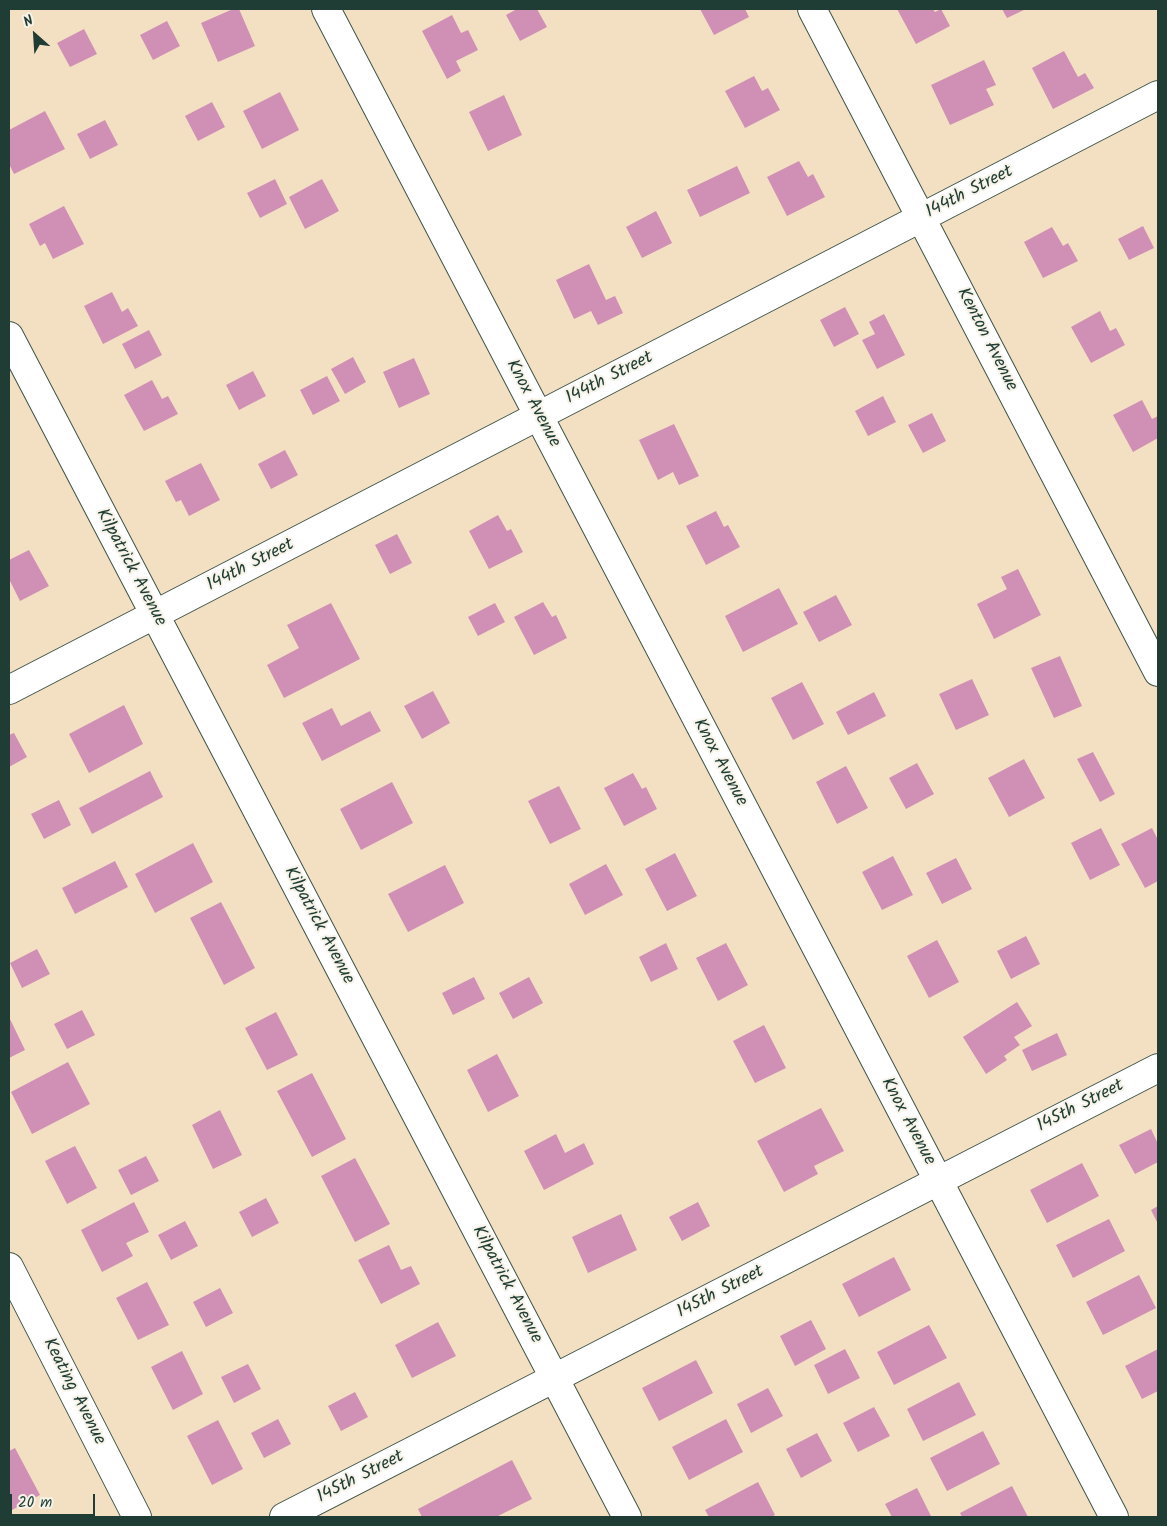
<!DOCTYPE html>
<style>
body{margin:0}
#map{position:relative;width:1167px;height:1526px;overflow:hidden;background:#f3dfc2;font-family:Kalam,sans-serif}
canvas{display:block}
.frame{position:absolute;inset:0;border:10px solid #1f3d34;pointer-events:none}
.north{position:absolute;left:10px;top:10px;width:50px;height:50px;-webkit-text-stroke:4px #f7f3e8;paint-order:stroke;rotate:334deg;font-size:14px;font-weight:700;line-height:20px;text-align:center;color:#1f3d34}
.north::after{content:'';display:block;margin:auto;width:18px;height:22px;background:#1f3d34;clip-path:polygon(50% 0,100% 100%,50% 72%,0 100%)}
.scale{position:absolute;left:10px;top:1494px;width:85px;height:22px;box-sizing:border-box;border:2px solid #1f3d34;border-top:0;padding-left:6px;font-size:15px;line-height:18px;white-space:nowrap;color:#1f3d34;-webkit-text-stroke:4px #f7f3e8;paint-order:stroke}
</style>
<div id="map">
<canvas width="1167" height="1526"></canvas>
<div class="frame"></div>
<div class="north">N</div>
<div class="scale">20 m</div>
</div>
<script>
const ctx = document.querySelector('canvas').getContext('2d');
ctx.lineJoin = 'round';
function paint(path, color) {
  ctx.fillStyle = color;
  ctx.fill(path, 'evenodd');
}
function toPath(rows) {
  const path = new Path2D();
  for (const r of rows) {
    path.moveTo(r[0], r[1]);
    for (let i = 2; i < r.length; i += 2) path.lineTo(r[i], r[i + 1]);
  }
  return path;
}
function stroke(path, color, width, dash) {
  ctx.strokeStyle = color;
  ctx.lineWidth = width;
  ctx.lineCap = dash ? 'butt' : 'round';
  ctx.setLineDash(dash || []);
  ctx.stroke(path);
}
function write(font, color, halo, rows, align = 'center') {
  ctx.font = font + ' Kalam,sans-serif';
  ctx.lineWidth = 4;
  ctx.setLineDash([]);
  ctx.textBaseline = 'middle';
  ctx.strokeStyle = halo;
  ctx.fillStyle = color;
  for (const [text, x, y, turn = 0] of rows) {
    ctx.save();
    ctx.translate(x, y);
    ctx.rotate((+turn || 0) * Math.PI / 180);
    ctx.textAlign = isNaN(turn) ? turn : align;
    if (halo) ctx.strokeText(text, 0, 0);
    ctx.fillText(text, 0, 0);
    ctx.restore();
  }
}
paint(toPath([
 [233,9,239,9,255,46,218,62,201,23],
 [517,9,537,9,547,27,520,41,506,15],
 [700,9,745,9,749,17,714,35],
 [897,9,933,9,935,12,941,9,950,26,916,44],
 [1002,9,1026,9,1007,18],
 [452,15,461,33,468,30,478,50,456,61,461,71,447,79,422,31],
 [167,21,180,46,153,60,140,35],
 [84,29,97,54,70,67,57,43],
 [1064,51,1078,77,1085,73,1094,88,1053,109,1032,68],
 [984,60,996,85,986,89,994,105,950,125,931,85],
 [754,76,762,91,768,88,780,110,745,128,725,91],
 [280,92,299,130,262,149,243,111],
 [504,95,522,135,488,151,469,112],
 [212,102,225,127,198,141,185,116],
 [45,111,65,149,14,174,9,164,9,130],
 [105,120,118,145,90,159,77,134],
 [799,161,808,177,813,174,825,197,787,216,767,177],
 [737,166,750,193,700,217,687,190],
 [275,179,287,204,260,218,247,193],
 [322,179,339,211,305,229,289,197],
 [64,206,84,244,53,259,45,243,40,246,29,224],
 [656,211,672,243,642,258,626,227],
 [1143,226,1154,248,1129,260,1118,239],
 [1052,227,1063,246,1068,243,1078,261,1043,278,1024,242],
 [589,264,606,300,615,296,623,313,598,325,591,311,574,319,556,280],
 [112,292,122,312,128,308,138,326,103,344,84,306],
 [845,307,859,334,834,347,820,320],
 [1100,311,1110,331,1116,328,1125,345,1091,363,1071,327],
 [884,314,905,355,877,369,862,340,875,334,869,322],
 [149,330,162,355,135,369,122,344],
 [353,357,366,382,345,394,331,369],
 [414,358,430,394,399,408,383,372],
 [253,371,266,396,239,410,226,385],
 [327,376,340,401,313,415,300,390],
 [152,380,162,399,168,396,178,414,144,431,124,395],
 [883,396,896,422,868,436,855,411],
 [1142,400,1152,419,1158,416,1158,438,1133,452,1113,415],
 [932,413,946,441,923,453,908,425],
 [674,424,699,476,679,485,673,472,658,480,639,440],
 [285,450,298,475,271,489,258,464],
 [201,463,220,500,189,516,181,500,176,502,165,481],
 [716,511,724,527,728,525,740,547,706,565,686,526],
 [498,515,507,531,511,529,523,552,489,569,469,531],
 [397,534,412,563,390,574,375,545],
 [29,550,49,586,20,601,9,579,9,560],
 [1018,569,1041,615,994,639,977,604,1007,589,1001,577],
 [779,588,798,624,743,652,725,616],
 [836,595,852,625,819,642,803,612],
 [543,602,552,617,556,615,567,638,534,655,514,617],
 [331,603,360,659,284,698,267,665,299,648,287,625],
 [495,603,505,622,478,636,468,617],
 [1060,656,1082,706,1054,718,1031,668],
 [972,679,989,715,956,730,939,694],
 [802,682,824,724,793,740,771,698],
 [433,691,450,723,422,739,404,706],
 [874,692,886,716,848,735,836,712],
 [124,705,143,744,89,773,69,734],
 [332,708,341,726,370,711,381,731,322,761,302,723],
 [14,733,27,757,9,767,9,735],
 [1093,752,1115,794,1100,802,1077,759],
 [1024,759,1045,798,1009,817,988,778],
 [917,763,934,794,906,809,889,778],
 [846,766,868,808,837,824,816,782],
 [150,771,163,797,92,834,79,808],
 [633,773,642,789,646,787,657,809,624,826,604,788],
 [392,782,413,823,361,850,340,809],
 [559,786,581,829,550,844,528,801],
 [59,800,71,825,44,839,31,814],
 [1101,828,1120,865,1090,880,1071,843],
 [1152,828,1158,840,1158,881,1145,888,1121,844],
 [193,843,213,882,155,913,135,874],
 [675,853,697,896,667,911,645,869],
 [893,856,913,895,882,910,862,872],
 [956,858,972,889,942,904,926,873],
 [115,861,128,887,75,914,62,888],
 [606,864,623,895,585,915,569,884],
 [445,865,464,903,408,932,388,894],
 [221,902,255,968,224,985,190,918],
 [1026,936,1040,964,1011,979,997,951],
 [937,940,959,982,929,998,907,956],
 [666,943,678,969,651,982,639,957],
 [726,943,748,985,718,1001,696,958],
 [37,949,50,974,22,988,10,963],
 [474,977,485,999,453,1015,442,993],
 [529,977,543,1003,513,1019,499,993],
 [1017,1002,1032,1026,1014,1037,1020,1045,1004,1056,1007,1060,986,1074,963,1037],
 [82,1010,95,1035,67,1049,54,1024],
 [276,1012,298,1055,267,1070,245,1028],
 [9,1017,25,1050,9,1058],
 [764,1025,786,1068,755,1083,733,1041],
 [1057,1033,1067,1055,1032,1071,1022,1050],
 [497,1054,519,1096,488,1112,467,1070],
 [68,1062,90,1104,32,1134,11,1092],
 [312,1073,346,1139,312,1157,277,1091],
 [821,1108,844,1151,814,1166,818,1174,784,1192,757,1141],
 [220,1110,242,1155,213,1169,192,1125],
 [1151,1129,1158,1144,1158,1162,1135,1174,1119,1145],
 [556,1134,565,1153,584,1143,594,1164,544,1190,524,1151],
 [75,1146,97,1188,67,1204,45,1161],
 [146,1156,159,1181,131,1195,118,1170],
 [355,1158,390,1224,355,1242,321,1176],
 [1082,1163,1099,1196,1047,1223,1030,1190],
 [266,1198,279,1223,252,1237,239,1212],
 [134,1202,149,1232,126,1243,133,1256,102,1272,81,1230],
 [698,1202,710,1226,682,1241,669,1217],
 [1158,1206,1158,1224,1151,1210],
 [621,1214,637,1250,588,1273,572,1237],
 [1109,1219,1125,1251,1073,1278,1056,1245],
 [185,1221,198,1246,171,1260,158,1235],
 [389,1245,401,1270,411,1266,420,1284,381,1304,358,1260],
 [894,1257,911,1290,859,1317,842,1284],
 [1139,1275,1156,1308,1103,1335,1086,1302],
 [147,1282,169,1325,138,1340,116,1298],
 [220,1288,233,1313,206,1327,193,1302],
 [811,1320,826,1349,795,1366,780,1336],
 [438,1322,456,1356,412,1378,395,1345],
 [929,1325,947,1358,894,1385,877,1352],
 [845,1349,860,1378,828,1394,814,1365],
 [1158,1349,1158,1391,1142,1399,1125,1366],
 [182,1351,203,1394,173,1410,151,1367],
 [696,1360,713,1393,659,1421,642,1388],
 [248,1364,261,1389,234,1403,221,1377],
 [959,1382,976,1415,923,1441,907,1409],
 [768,1388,783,1416,751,1433,737,1404],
 [355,1392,368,1417,341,1431,328,1406],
 [874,1407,890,1436,858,1452,843,1423],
 [278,1419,291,1444,264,1458,251,1433],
 [726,1419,743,1452,689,1480,672,1447],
 [218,1420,243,1469,212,1485,187,1436],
 [983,1431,1000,1464,947,1491,930,1458],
 [817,1433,832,1461,801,1478,786,1449],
 [15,1448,40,1495,10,1511,9,1451],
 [512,1460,532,1499,496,1517,422,1517,418,1509],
 [758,1482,775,1515,771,1517,709,1517,705,1510],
 [1012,1486,1028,1517,962,1517,960,1513],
 [917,1488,931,1516,892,1517,885,1504]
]), '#d090b5');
const street = toPath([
 [326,9,1114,1517],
 [812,9,1158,672],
 [9,336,627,1517],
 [9,690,1158,95],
 [9,1267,137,1517],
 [284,1517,1158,1068]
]);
stroke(street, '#3f5549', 30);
stroke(street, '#fff', 28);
write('18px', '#1f3d34', '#f7f3e8', [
 ["144th Street",970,193,-27],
 ["Kenton Avenue",986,340,63],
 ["144th Street",610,379,-27],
 ["Knox Avenue",532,404,62],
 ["144th Street",251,566,-27],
 ["Kilpatrick Avenue",130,568,62],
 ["Knox Avenue",719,763,62],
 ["Kilpatrick Avenue",318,926,62],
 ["145th Street",1081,1107,-27],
 ["Knox Avenue",907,1122,62],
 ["Kilpatrick Avenue",506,1285,62],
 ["145th Street",721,1293,-27],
 ["Keating Avenue",73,1392,63],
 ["145th Street",361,1478,-27]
]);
</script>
